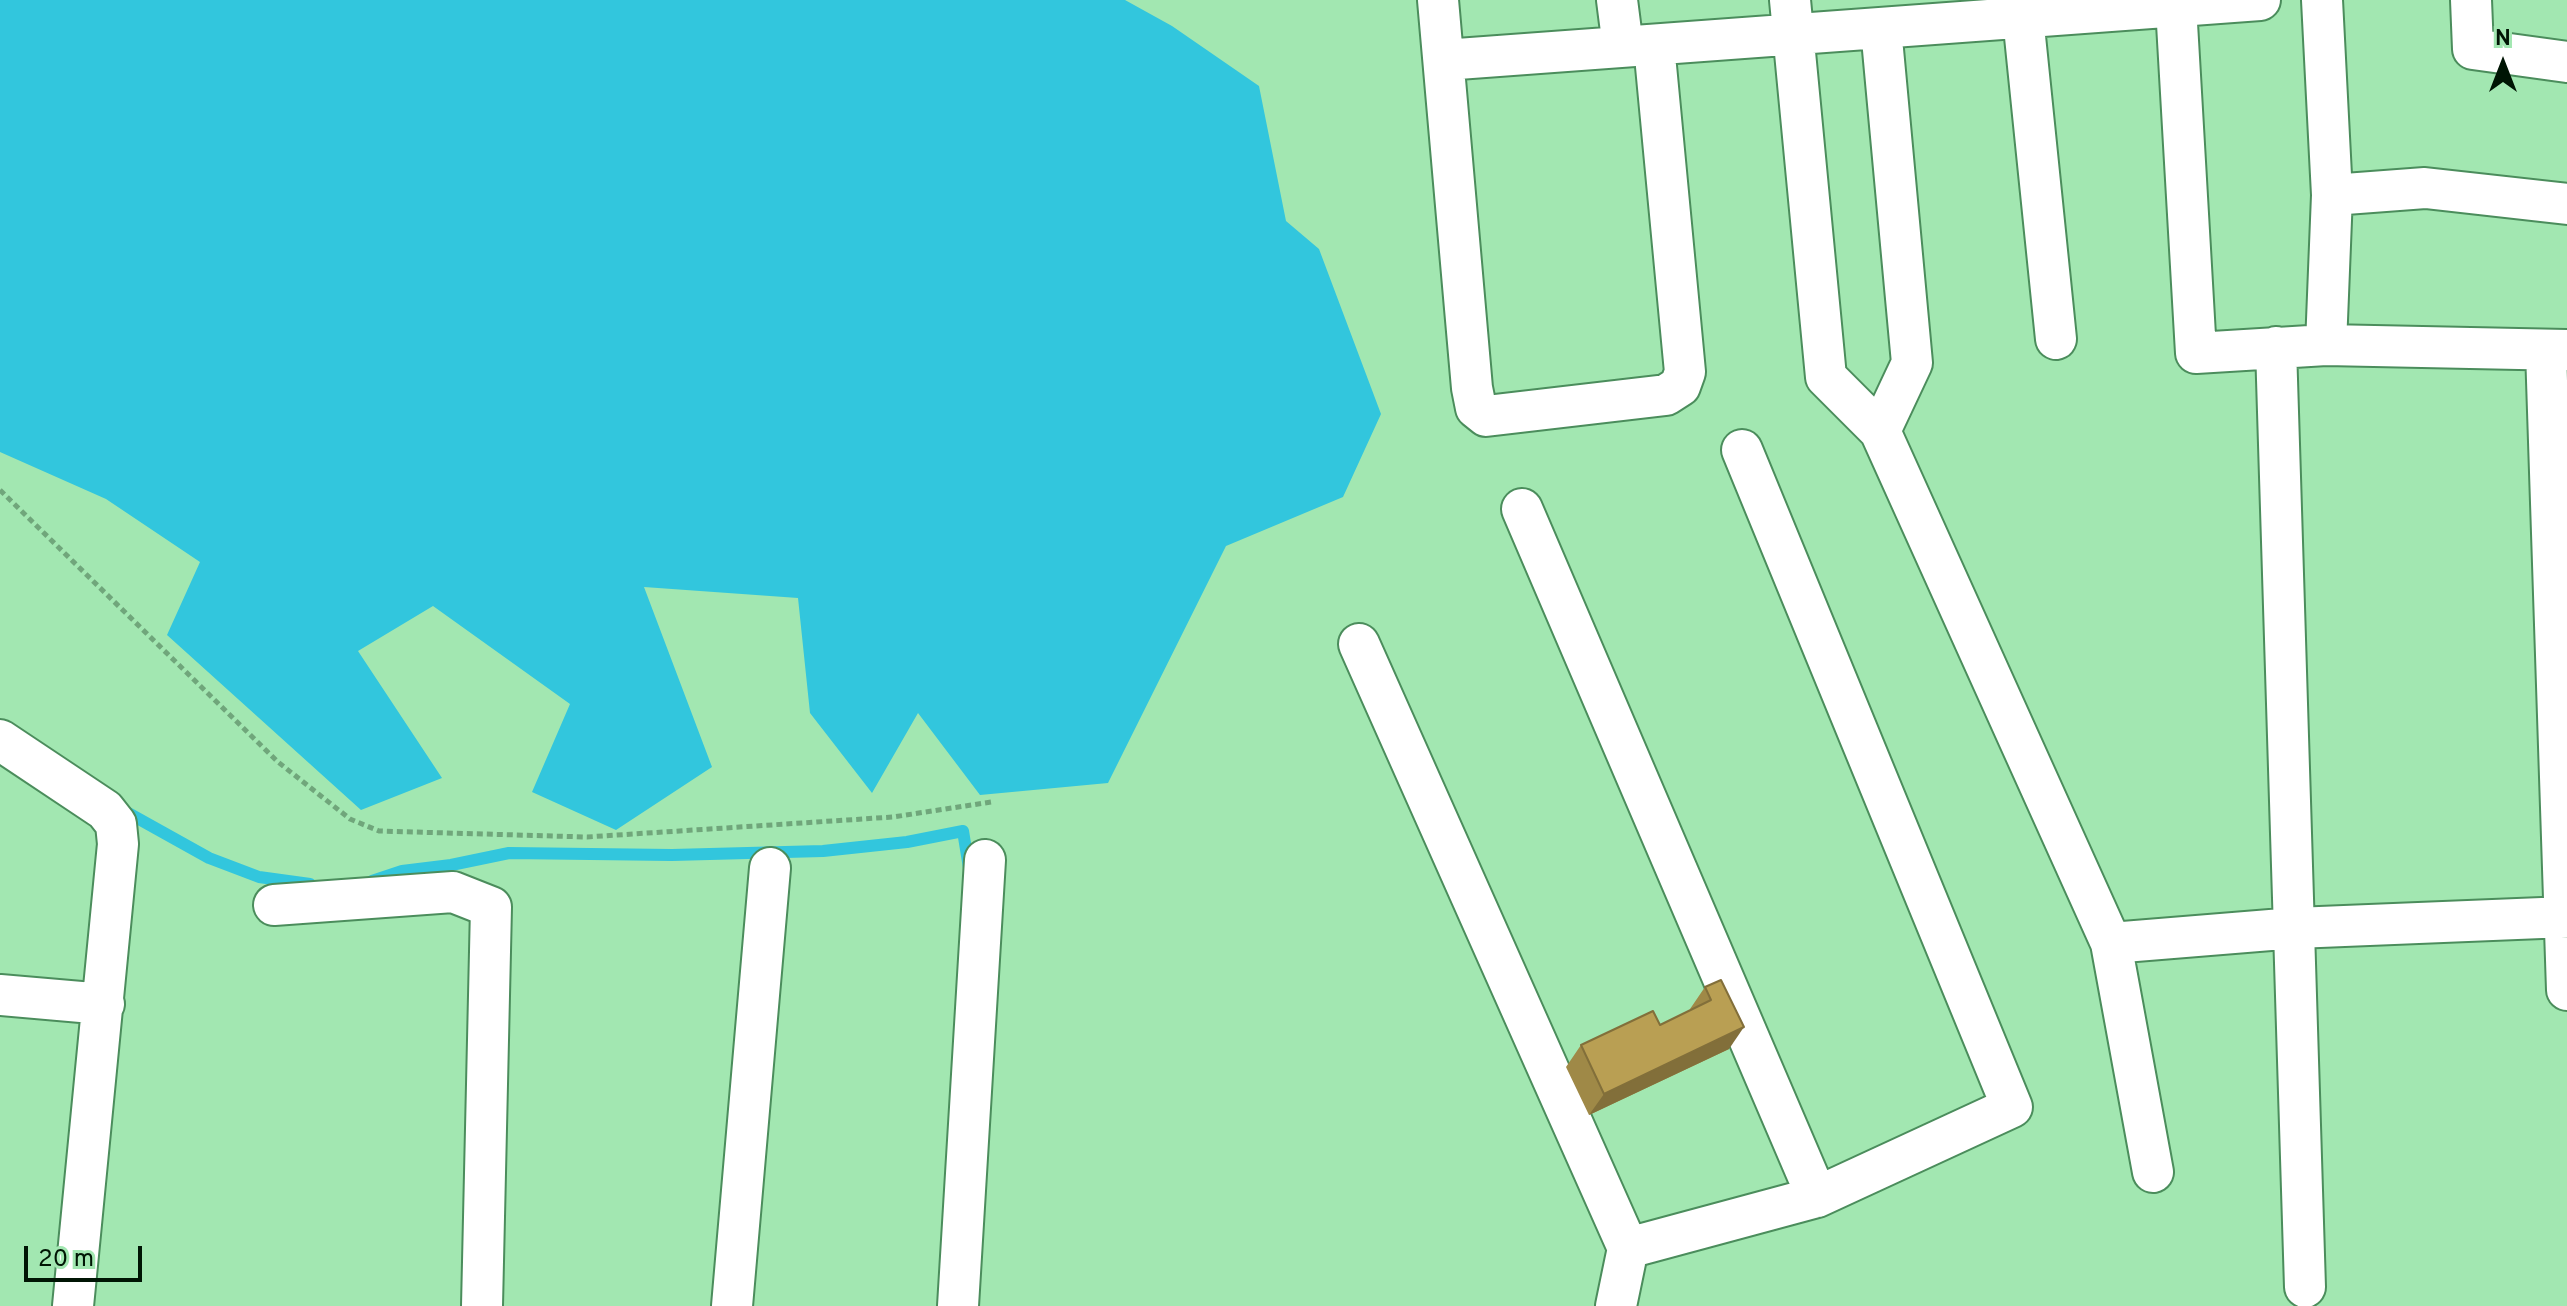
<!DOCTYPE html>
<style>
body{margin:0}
#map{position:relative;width:2567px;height:1306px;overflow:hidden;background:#a2e7b1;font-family:Overpass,sans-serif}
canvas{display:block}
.north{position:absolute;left:2463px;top:24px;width:80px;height:80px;-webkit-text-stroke:6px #a2e7b1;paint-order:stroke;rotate:0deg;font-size:22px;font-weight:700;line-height:32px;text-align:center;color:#001504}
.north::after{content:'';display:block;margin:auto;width:28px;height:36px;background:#001504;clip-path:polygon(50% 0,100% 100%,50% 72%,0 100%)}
.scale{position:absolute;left:24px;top:1246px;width:118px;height:36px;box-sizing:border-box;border:4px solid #001504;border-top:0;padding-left:10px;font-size:24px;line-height:28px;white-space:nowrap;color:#001504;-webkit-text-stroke:6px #a2e7b1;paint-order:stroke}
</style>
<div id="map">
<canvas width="2567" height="1306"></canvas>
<div class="north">N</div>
<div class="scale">20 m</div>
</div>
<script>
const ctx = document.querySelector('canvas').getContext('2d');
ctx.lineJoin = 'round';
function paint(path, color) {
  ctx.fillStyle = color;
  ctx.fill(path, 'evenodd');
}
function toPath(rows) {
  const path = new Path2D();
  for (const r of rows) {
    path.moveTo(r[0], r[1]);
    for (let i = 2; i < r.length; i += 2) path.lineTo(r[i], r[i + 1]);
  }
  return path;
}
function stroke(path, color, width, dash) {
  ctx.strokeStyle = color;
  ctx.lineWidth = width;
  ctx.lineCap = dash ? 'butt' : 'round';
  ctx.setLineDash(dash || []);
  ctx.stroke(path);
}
paint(toPath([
 [0,0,1125,0,1172,26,1259,86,1286,221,1319,249,1381,414,1343,497,1226,546,1108,783,980,795,918,713,872,793,810,713,798,598,644,587,712,767,616,830,532,792,570,704,433,606,358,651,442,778,361,810,167,635,200,562,106,499,0,452]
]), '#32c6dd');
stroke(toPath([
 [121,809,209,858,259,877,310,884],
 [372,881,402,871,451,865,509,853,672,855,823,851,907,842,963,831,969,868]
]), '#32c6dd', 12);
const minor = toPath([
 [1438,0,1472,388,1476,408,1486,416,1666,395,1680,386,1685,372,1654,45],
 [1617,0,1623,47],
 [1790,0,1826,377,1880,431,2111,943,2153,1172],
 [2322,0,2332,195,2326,345],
 [2471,0,2473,49,2567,62],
 [2176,6,2196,353,2326,345,2567,350],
 [2023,17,2056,339],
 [1444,60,2260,0],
 [2332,195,2425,188,2567,204],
 [2276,347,2305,1287],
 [2546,350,2567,990],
 [1880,431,1912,363,1881,28],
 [1522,509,1817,1197],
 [1359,644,1628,1248],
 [0,740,105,810,116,824,118,844,73,1306],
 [274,905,453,892,491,907,482,1306],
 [2111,943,2295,928,2567,917],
 [0,995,104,1004],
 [732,1306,770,868],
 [958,1306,985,860],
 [1616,1306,1628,1248,1817,1197,2012,1107,1742,450]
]);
stroke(minor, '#4b8d5c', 44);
stroke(toPath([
 [0,490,278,762,350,819,379,831,587,837,893,817,991,802]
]), '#70a67b', 5, [6, 4]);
stroke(minor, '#fff', 40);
paint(toPath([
 [1721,980,1729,1049,1589,1115,1566,1067,1581,1045,1660,1025,1690,1011,1690,1009,1705,987]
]), '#9f8947');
paint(toPath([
 [1744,1027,1729,1049,1589,1115,1604,1094]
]), '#826f3a');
const building = toPath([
 [1721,980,1744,1027,1604,1094,1581,1045,1653,1011,1660,1025,1711,1000,1705,987,1721,980]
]);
paint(building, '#b99f53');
stroke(building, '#826f3a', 2);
</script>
